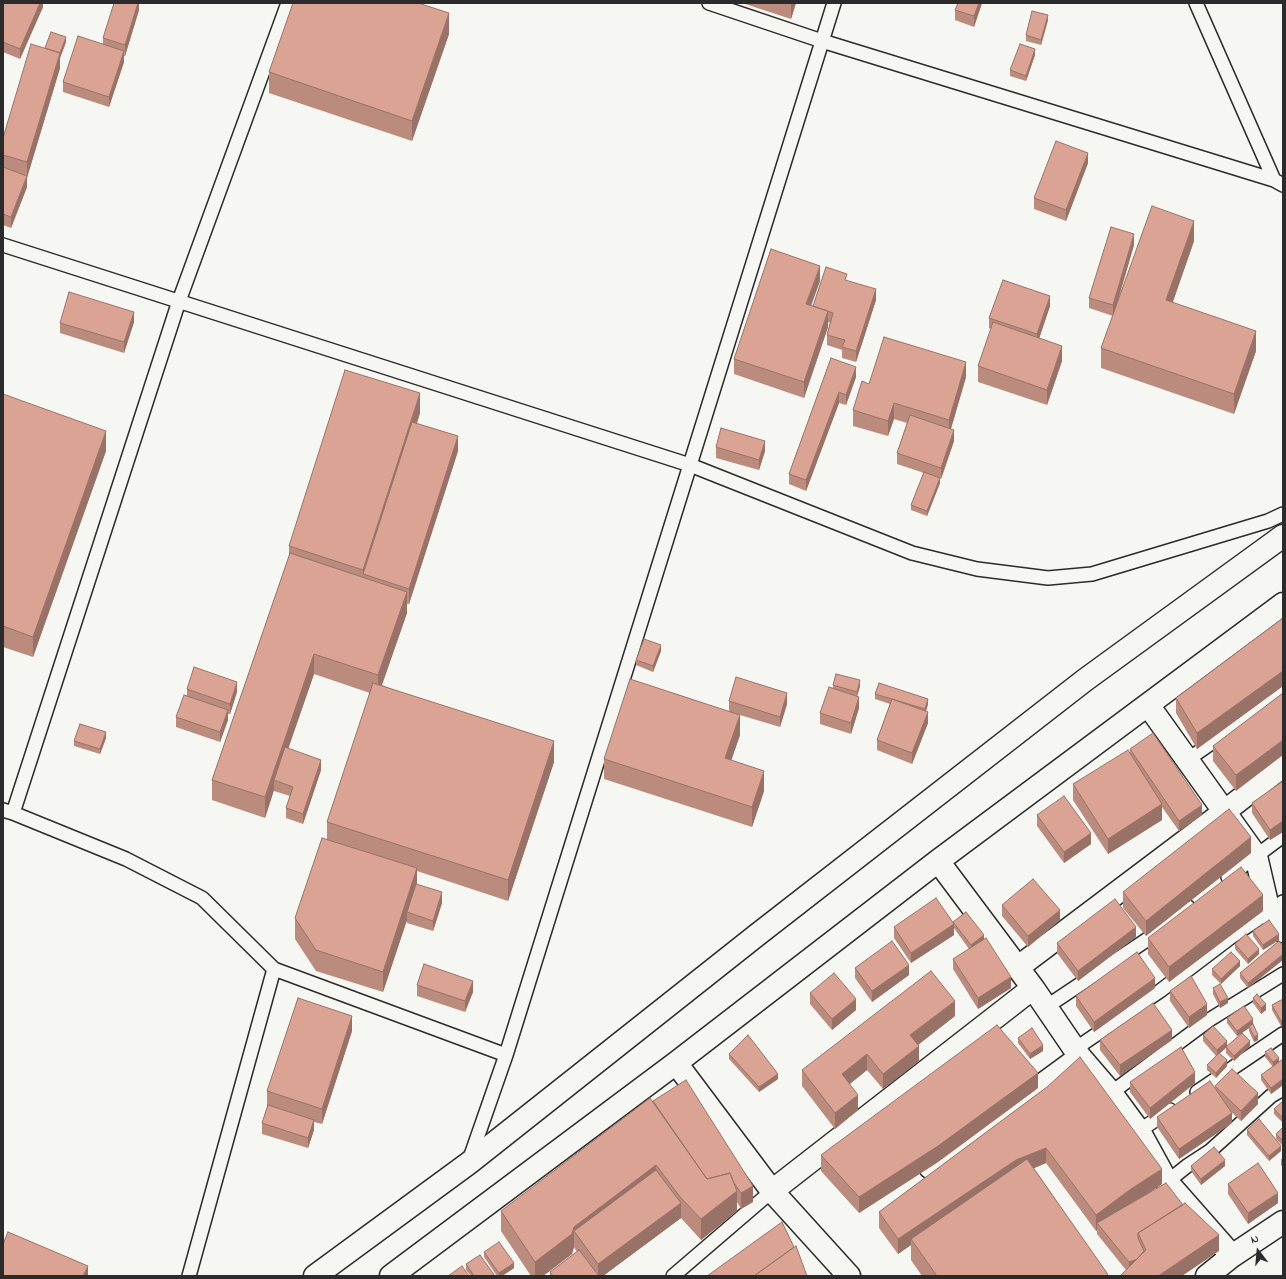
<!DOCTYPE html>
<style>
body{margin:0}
#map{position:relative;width:1286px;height:1279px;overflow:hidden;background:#f6f6f2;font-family:"Indie Flower",sans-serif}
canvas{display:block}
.frame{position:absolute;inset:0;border:4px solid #2b2b2b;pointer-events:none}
.north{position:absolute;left:1238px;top:1231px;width:40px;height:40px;-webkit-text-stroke:3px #f6f6f2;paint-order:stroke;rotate:344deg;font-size:11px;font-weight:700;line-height:16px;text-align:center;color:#2b2b2b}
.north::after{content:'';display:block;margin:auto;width:14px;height:18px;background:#2b2b2b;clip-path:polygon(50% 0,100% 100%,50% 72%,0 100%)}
</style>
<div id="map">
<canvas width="1286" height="1279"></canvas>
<div class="frame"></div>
<div class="north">N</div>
</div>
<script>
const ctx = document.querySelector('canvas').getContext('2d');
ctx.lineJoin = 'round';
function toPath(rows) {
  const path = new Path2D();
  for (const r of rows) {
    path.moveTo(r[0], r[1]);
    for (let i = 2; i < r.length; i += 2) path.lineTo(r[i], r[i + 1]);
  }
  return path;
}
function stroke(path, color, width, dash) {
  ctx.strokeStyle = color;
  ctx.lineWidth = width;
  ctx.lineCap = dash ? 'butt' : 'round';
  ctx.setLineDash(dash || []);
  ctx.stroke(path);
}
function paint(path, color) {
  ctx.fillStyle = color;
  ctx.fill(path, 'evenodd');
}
const lane = toPath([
 [709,3,822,41,1274,180,1283,185],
 [1196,3,1274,180],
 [3,245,690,465,912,553,977,569,1048,578,1092,574,1268,521,1283,514],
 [1187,760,1253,714,1283,691],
 [3,810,13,813,126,859,202,898,274,969,506,1055],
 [13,813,179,301,288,3],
 [1228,877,1283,836],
 [1046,1007,1145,941,1188,907],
 [1075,1049,1160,991,1231,937,1283,902],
 [1197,1092,1283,1034],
 [1111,1093,1209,1020,1283,974],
 [1139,1131,1170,1110],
 [469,1161,506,1055,834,3],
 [1167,1182,1187,1166,1210,1151,1271,1096,1283,1089],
 [189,1276,274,969],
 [673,1276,772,1191]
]);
const street = toPath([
 [1148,705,1256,856,1269,912,1283,931],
 [938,861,1033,988,1080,1057,1111,1093,1139,1131,1167,1182,1232,1256],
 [1017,968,1224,812,1283,766],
 [676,1063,772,1191,849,1276],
 [930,1167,1080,1057],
 [772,1191,1033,988],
 [315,1276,469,1163,757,935,1085,680,1283,536],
 [391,1276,676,1063,938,861,1283,604],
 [1207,1276,1232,1256,1283,1222]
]);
stroke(lane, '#2b2b2b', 16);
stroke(street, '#2b2b2b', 25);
stroke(lane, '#f6f6f2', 13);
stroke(street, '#f6f6f2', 22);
paint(toPath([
 [3,3,43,3,43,7,20,59,3,52],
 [139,3,139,10,125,56,124,56,124,62,109,107,63,92,63,82,103,44,103,38],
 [742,3,796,3,791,19],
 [982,3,974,27,955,20,955,10],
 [1048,20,1041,45,1026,41,1026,35],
 [449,34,412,141,269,93,269,72],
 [66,42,60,58,60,68,27,177,27,187,11,228,3,225,3,138,45,48],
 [1035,55,1026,81,1010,76,1010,70],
 [1088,163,1066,221,1034,209,1034,198],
 [1194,241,1173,302,1256,351,1234,414,1101,368,1101,348,1113,316,1089,308,1089,298,1134,245,1116,308],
 [820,281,811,306,813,306,847,281,876,300,856,362,842,358,842,350,827,345,827,335,830,323,828,322,828,327,804,398,734,374,734,359],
 [1050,306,1039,338,1062,361,1047,405,978,382,978,366,991,329,989,328,989,318],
 [134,322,124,353,60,333,60,323],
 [831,358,856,377,846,405,839,403,806,491,789,484,789,474],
 [966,377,951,429,954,441,941,479,940,478,940,483,927,516,911,510,911,505,924,473,897,464,897,453,907,423,894,419,888,436,853,426,853,410,869,384],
 [3,394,106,451,33,657,3,647],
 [1282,400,1283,400,1283,416,1282,416],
 [420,413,417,423,458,451,409,604,407,604,407,613,382,685,554,762,508,901,417,871,417,884,442,903,433,931,407,923,407,920,383,992,316,971,295,939,295,918,327,840,327,822,370,693,314,674,288,749,321,770,303,824,286,818,286,808,290,796,274,791,274,790,265,818,212,800,212,780,289,556,289,546],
 [716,447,765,451,759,470,716,458],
 [1283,618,1283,686,1197,749,1176,713,1176,698],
 [661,651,653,672,636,665,636,660],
 [833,685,860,686,857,696,859,708,851,734,820,724,820,713,833,688],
 [187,689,237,692,230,714,228,714,228,720,220,742,176,727,176,717,187,696],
 [1283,693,1236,791,1213,761,1213,746],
 [875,694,928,704,926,712,928,723,912,764,877,750,877,740,890,704,875,699],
 [729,701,787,704,780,727,740,715,740,735,731,760,764,791,752,827,604,779,604,759,729,711],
 [106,738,100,754,74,746,74,741],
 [1130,749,1202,815,1179,831,1162,807,1162,820,1108,854,1073,800,1073,784,1130,753],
 [1283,781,1283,832,1270,840,1252,813,1252,803],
 [1037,815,1091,844,1064,863,1037,826],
 [1251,853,1146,936,1123,908,1123,892],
 [1002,905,1060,920,1028,947,1002,916],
 [1263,911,1169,982,1148,954,1148,938],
 [953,923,984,940,1011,988,978,1009,953,969,953,959,969,949,954,928,954,935,911,963,894,938,894,927],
 [1253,931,1279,940,1263,950,1253,936],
 [1136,937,1078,981,1057,953,1057,943],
 [1279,941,1248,988,1240,978,1240,973],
 [1235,944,1259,954,1248,964,1235,949],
 [1240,966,1221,984,1212,975,1212,969],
 [855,968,909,975,872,1002,855,978],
 [417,985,473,992,465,1012,417,996],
 [1155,988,1094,1032,1076,1006,1076,996],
 [1213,988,1228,1003,1220,1008,1213,994],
 [1170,991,1207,1015,1189,1028,1170,1001],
 [810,993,856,1010,832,1030,810,1004],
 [1253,998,1266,1010,1261,1014,1253,1003],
 [1283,999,1281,1026,1272,1010,1272,1005],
 [955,1016,918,1045,919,1061,883,1089,867,1070,850,1084,858,1110,835,1129,802,1086,802,1070],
 [1227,1018,1253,1024,1258,1040,1254,1042,1249,1031,1249,1028,1242,1033,1250,1046,1234,1061,1226,1053,1226,1047,1219,1053,1227,1066,1216,1078,1207,1070,1207,1065,1216,1056,1203,1041,1203,1035,1227,1047,1241,1033,1237,1036,1227,1023],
 [352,1031,322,1124,314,1122,314,1130,308,1148,262,1134,262,1123,267,1107,267,1091],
 [1018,1038,1043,1051,1030,1059,1018,1043],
 [1100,1040,1172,1040,1120,1076,1100,1050],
 [1265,1052,1279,1063,1283,1059,1283,1085,1271,1094,1261,1080,1261,1075,1273,1067,1265,1057],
 [729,1054,778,1079,759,1092,729,1059],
 [1130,1082,1195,1083,1150,1119,1130,1092],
 [1215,1086,1258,1104,1241,1121,1231,1112,1232,1123,1179,1159,1157,1127,1157,1117,1215,1089],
 [1047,1087,1162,1184,1150,1192,1183,1205,1219,1251,1126,1270,1097,1234,1097,1230,1096,1231,1046,1163,1034,1168,1108,1276,922,1276,911,1260,911,1245,898,1254,879,1228,879,1212],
 [1038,1088,938,1162,859,1213,821,1171,821,1155],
 [653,1101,753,1202,741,1209,737,1202,737,1211,701,1240,681,1218,603,1276,550,1276,550,1272,577,1252,574,1247,572,1254,543,1276,531,1276,501,1231,501,1211],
 [1283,1101,1283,1123,1274,1114,1274,1109],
 [1283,1127,1283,1146,1276,1139,1276,1134],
 [1247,1130,1281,1151,1269,1161,1247,1135],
 [1283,1158,1283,1168,1281,1165,1281,1159],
 [1191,1166,1225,1166,1201,1185,1191,1171],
 [1228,1184,1278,1203,1248,1224,1228,1194],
 [484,1252,514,1268,502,1276,497,1276,484,1257],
 [466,1264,495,1276,471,1276,466,1270]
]), '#bb8c7e');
paint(toPath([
 [40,3,43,3,43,7,20,59,20,49],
 [138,3,139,3,139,10,125,56,125,45],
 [791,3,796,3,791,19],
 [979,3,982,3,974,27,974,16],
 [449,13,449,34,412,141,412,121],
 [1048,15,1048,20,1041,45,1041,40],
 [66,37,66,42,60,58,60,68,27,178,27,162,58,60],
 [1035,49,1035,55,1026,81,1026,76],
 [124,51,124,62,109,107,109,97],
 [1088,153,1088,163,1066,221,1066,210],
 [27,176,27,187,11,228,11,217],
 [1194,221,1194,241,1166,321,1166,300],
 [1134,234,1134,245,1113,316,1113,305],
 [820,266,820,281,806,319,806,304],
 [876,289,876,300,856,362,856,351],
 [1050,296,1050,306,1037,345,1037,334],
 [828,311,828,327,804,398,804,382],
 [134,312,134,322,124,353,124,342],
 [1256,331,1256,351,1234,414,1234,394],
 [1062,346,1062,361,1047,405,1047,390],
 [966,362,966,377,949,435,949,420],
 [856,367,856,377,846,405,846,395],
 [839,392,839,403,806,491,806,480],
 [420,393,420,413,368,576,363,574,363,570],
 [894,403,894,419,888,436,888,421],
 [954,430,954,441,941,479,941,468],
 [106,431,106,451,33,657,33,637],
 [458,436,458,451,409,604,409,589],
 [765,441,765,451,759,470,759,460],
 [940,478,940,483,927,516,927,511],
 [407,592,407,613,378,696,378,675],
 [661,645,661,651,653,672,653,666],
 [314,654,314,674,277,781,274,780,274,790,265,818,265,797],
 [1283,671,1283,686,1197,749,1197,733],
 [860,680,860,686,857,697,857,692],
 [237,682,237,692,230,714,230,704],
 [787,693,787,704,780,727,780,717],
 [859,697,859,708,851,734,851,723],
 [928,699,928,704,925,714,925,709],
 [228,710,228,720,220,742,220,732],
 [928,712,928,723,912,764,912,753],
 [740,715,740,735,725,779,725,758],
 [106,732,106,738,100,754,100,749],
 [1283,740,1283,755,1236,791,1236,775],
 [554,741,554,762,508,901,508,880],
 [321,760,321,770,303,824,303,814],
 [764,771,764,791,752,827,752,807],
 [1162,804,1162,820,1108,854,1108,839],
 [1202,805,1202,815,1179,831,1179,821],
 [1283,821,1283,832,1270,840,1270,830],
 [1091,833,1091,844,1064,863,1064,852],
 [1251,837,1251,853,1146,936,1146,921],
 [417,868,417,889,407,912,407,920,383,992,383,972],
 [442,892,442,903,433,931,433,921],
 [1263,895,1263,911,1169,982,1169,967],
 [1060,910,1060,920,1028,947,1028,936],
 [954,924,954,935,911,963,911,953],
 [1136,927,1136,937,1078,981,1078,971],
 [1279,934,1279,940,1263,950,1263,945],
 [984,935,984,940,971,950,971,945],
 [1259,949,1259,954,1248,964,1248,959],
 [1283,954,1283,960,1248,988,1248,983],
 [1240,961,1240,966,1221,984,1221,979],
 [909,965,909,975,872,1002,872,991],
 [1011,977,1011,988,978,1009,978,998],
 [1155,978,1155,988,1094,1032,1094,1022],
 [473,981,473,992,465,1012,465,1001],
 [1228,998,1228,1003,1220,1008,1220,1002],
 [856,999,856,1010,832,1030,832,1019],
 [955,1001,955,1016,910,1051,910,1035],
 [1207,1004,1207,1015,1189,1028,1189,1017],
 [1266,1004,1266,1010,1261,1014,1261,1008],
 [352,1016,352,1031,322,1124,322,1109],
 [1253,1019,1253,1024,1249,1026,1249,1028,1237,1036,1237,1031],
 [1283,1020,1283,1025,1281,1026,1281,1021],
 [1172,1030,1172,1040,1120,1076,1120,1065],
 [1258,1035,1258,1040,1254,1042,1254,1037],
 [1227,1041,1227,1047,1217,1056,1217,1050],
 [1250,1041,1250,1046,1234,1061,1234,1056],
 [1043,1045,1043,1051,1030,1059,1030,1054],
 [919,1046,919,1061,883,1089,883,1074],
 [867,1054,867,1070,842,1090,842,1074],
 [1279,1058,1279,1063,1273,1068,1273,1062],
 [1227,1060,1227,1066,1216,1078,1216,1073],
 [1195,1072,1195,1083,1150,1119,1150,1108],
 [1038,1073,1038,1088,938,1162,859,1213,859,1197],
 [778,1074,778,1079,759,1092,759,1087],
 [1283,1079,1283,1085,1271,1094,1271,1088],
 [1258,1093,1258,1104,1241,1121,1241,1111],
 [858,1095,858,1110,835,1129,835,1113],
 [1232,1113,1232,1123,1179,1159,1179,1149],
 [314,1120,314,1130,308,1148,308,1138],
 [1281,1146,1281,1151,1269,1161,1269,1156],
 [1046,1148,1046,1163,1016,1176,911,1239,911,1245,898,1254,898,1239,1016,1160],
 [1225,1160,1225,1166,1201,1185,1201,1179],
 [656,1165,656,1186,574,1231,574,1247,572,1254,543,1276,535,1276,535,1262,574,1227],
 [1162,1169,1162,1184,1131,1205,1097,1223,1097,1230,1096,1231,1096,1215,1131,1189],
 [753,1186,753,1202,741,1209,741,1193],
 [737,1191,737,1211,701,1240,701,1219],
 [1278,1193,1278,1203,1248,1224,1248,1213],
 [681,1203,681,1218,603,1276,598,1276,598,1264],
 [1219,1235,1219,1251,1182,1276,1158,1276],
 [1146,1255,1129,1273,1129,1262],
 [514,1263,514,1268,502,1276,499,1276,499,1273],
 [88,1266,88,1276,83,1276]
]), '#997267');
const building = toPath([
 [3,3,40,3,20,49,3,42,3,3],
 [114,3,138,3,125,45,103,38,114,3],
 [293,3,418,3,449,13,412,121,269,72,293,3],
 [958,3,979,3,974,16,955,10,958,3],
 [1032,11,1048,15,1041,40,1026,35,1032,11],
 [51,32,66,37,60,53,45,48,51,32],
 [78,36,124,51,109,97,63,82,78,36],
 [31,44,60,53,27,162,3,155,3,138,31,44],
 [1020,44,1035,49,1026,76,1010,70,1020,44],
 [1056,141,1088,153,1066,210,1034,198,1056,141],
 [3,167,27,176,11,217,3,214,3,167],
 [1152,206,1194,221,1166,300,1256,331,1234,394,1101,348,1152,206],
 [1111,227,1134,234,1113,305,1089,298,1111,227],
 [771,249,820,266,806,304,828,311,804,382,734,359,771,249],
 [826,267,847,274,845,280,876,289,856,351,842,347,845,340,827,335,833,313,813,306,826,267],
 [1003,280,1050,296,1037,334,989,318,1003,280],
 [69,292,134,312,124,342,60,323,69,292],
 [993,322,1062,346,1047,390,978,366,993,322],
 [884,337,966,362,949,420,894,403,888,421,853,410,862,381,869,384,884,337],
 [831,358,856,367,846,395,839,392,806,480,789,474,831,358],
 [345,370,420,393,363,570,289,546,345,370],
 [3,394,106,431,33,637,3,626,3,394],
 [910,415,954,430,941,468,897,453,910,415],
 [412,422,458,436,409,589,363,574,412,422],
 [721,428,765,441,759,460,716,447,721,428],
 [924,472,940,478,927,511,911,505,924,472],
 [290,553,407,592,378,675,314,654,265,797,212,780,290,553],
 [1283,618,1283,671,1197,733,1176,698,1283,618],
 [644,639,661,645,653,666,636,660,644,639],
 [194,667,237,682,230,704,187,689,194,667],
 [836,674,860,680,857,692,833,685,836,674],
 [736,677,787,693,780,717,729,701,736,677],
 [630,679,740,715,725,758,764,771,752,807,604,759,630,679],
 [373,683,554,741,508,880,327,822,373,683],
 [879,683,928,699,925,709,875,694,879,683],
 [829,687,859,697,851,723,820,713,829,687],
 [1283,693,1283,740,1236,775,1213,746,1283,693],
 [184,695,228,710,220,732,176,717,184,695],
 [892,699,928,712,912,753,877,740,892,699],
 [80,724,106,732,100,749,74,741,80,724],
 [1153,733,1202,805,1179,821,1130,749,1153,733],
 [285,747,321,760,303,814,286,808,293,787,274,780,285,747],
 [1128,750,1162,804,1108,839,1073,784,1128,750],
 [1283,781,1283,821,1270,830,1252,803,1283,781],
 [1064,796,1091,833,1064,852,1037,815,1064,796],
 [1229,809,1251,837,1146,921,1123,892,1229,809],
 [322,838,417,868,383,972,316,950,295,918,322,838],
 [1241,867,1263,895,1169,967,1148,938,1241,867],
 [1033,879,1060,910,1028,936,1002,905,1033,879],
 [416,884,442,892,433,921,407,912,416,884],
 [936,898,954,924,911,953,894,927,936,898],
 [1115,899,1136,927,1078,971,1057,943,1115,899],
 [966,912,984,935,971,945,953,922,966,912],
 [1269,920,1279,934,1263,945,1253,931,1269,920],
 [1246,934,1259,949,1248,959,1235,944,1246,934],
 [986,938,1011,977,978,998,953,959,986,938],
 [892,941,909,965,872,991,855,968,892,941],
 [1279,941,1283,946,1283,954,1248,983,1240,973,1279,941],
 [1137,952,1155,978,1094,1022,1076,996,1137,952],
 [1231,952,1240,961,1221,979,1212,969,1231,952],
 [424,964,473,981,465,1001,417,985,424,964],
 [931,971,955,1001,910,1035,919,1046,883,1074,867,1054,842,1074,858,1095,835,1113,802,1070,931,971],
 [834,973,856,999,832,1019,810,993,834,973],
 [1191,976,1207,1004,1189,1017,1170,991,1191,976],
 [1220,984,1228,998,1220,1002,1213,988,1220,984],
 [1257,994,1266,1004,1261,1008,1253,998,1257,994],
 [298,998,352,1016,322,1109,267,1091,298,998],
 [1283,999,1283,1020,1281,1021,1272,1005,1283,999],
 [1153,1003,1172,1030,1120,1065,1100,1040,1153,1003],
 [1244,1006,1253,1019,1237,1031,1227,1018,1244,1006],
 [1253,1024,1258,1035,1254,1037,1249,1026,1253,1024],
 [997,1025,1038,1073,938,1146,859,1197,821,1155,997,1025],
 [1213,1026,1227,1041,1217,1050,1203,1035,1213,1026],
 [1032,1028,1043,1045,1030,1054,1018,1038,1032,1028],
 [1242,1033,1250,1041,1234,1056,1226,1047,1242,1033],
 [748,1035,778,1074,759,1087,729,1054,748,1035],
 [1181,1047,1195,1072,1150,1108,1130,1082,1181,1047],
 [1271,1048,1279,1058,1273,1062,1265,1052,1271,1048],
 [1219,1053,1227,1060,1216,1073,1207,1065,1219,1053],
 [1080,1057,1162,1169,1131,1189,1096,1215,1046,1148,1016,1160,898,1239,879,1212,1047,1087,1080,1057],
 [1283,1059,1283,1079,1271,1088,1261,1075,1283,1059],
 [1232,1069,1258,1093,1241,1111,1215,1086,1232,1069],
 [686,1080,753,1186,741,1193,734,1183,730,1173,707,1179,653,1101,686,1080],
 [1210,1081,1232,1113,1179,1149,1157,1117,1210,1081],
 [650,1098,707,1179,730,1173,737,1191,701,1219,681,1198,656,1165,574,1227,572,1234,535,1262,501,1211,650,1098],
 [1283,1101,1283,1118,1274,1109,1283,1101],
 [268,1105,314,1120,308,1138,262,1123,268,1105],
 [1259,1119,1281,1146,1269,1156,1247,1130,1259,1119],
 [1283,1127,1283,1141,1276,1134,1283,1127],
 [1214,1147,1225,1160,1201,1179,1191,1166,1214,1147],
 [1027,1159,1107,1273,1108,1276,937,1276,911,1239,1027,1159],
 [1258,1163,1278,1193,1248,1213,1228,1184,1258,1163],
 [656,1170,681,1203,598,1264,574,1231,656,1170],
 [1166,1183,1183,1205,1138,1233,1138,1238,1144,1251,1137,1259,1129,1262,1097,1223,1166,1183],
 [1185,1203,1219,1235,1158,1276,1120,1276,1146,1250,1138,1233,1185,1203],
 [782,1222,794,1247,754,1276,707,1276,782,1222],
 [8,1232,88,1266,83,1276,3,1276,3,1244,8,1232],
 [499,1242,514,1263,499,1273,484,1252,499,1242],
 [796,1246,807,1276,754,1276,796,1246],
 [579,1250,599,1276,553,1276,550,1272,579,1250],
 [480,1255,495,1276,474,1276,466,1264,480,1255],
 [462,1266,469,1276,448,1276,462,1266]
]);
paint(building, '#daa393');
stroke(building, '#997267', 1);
</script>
